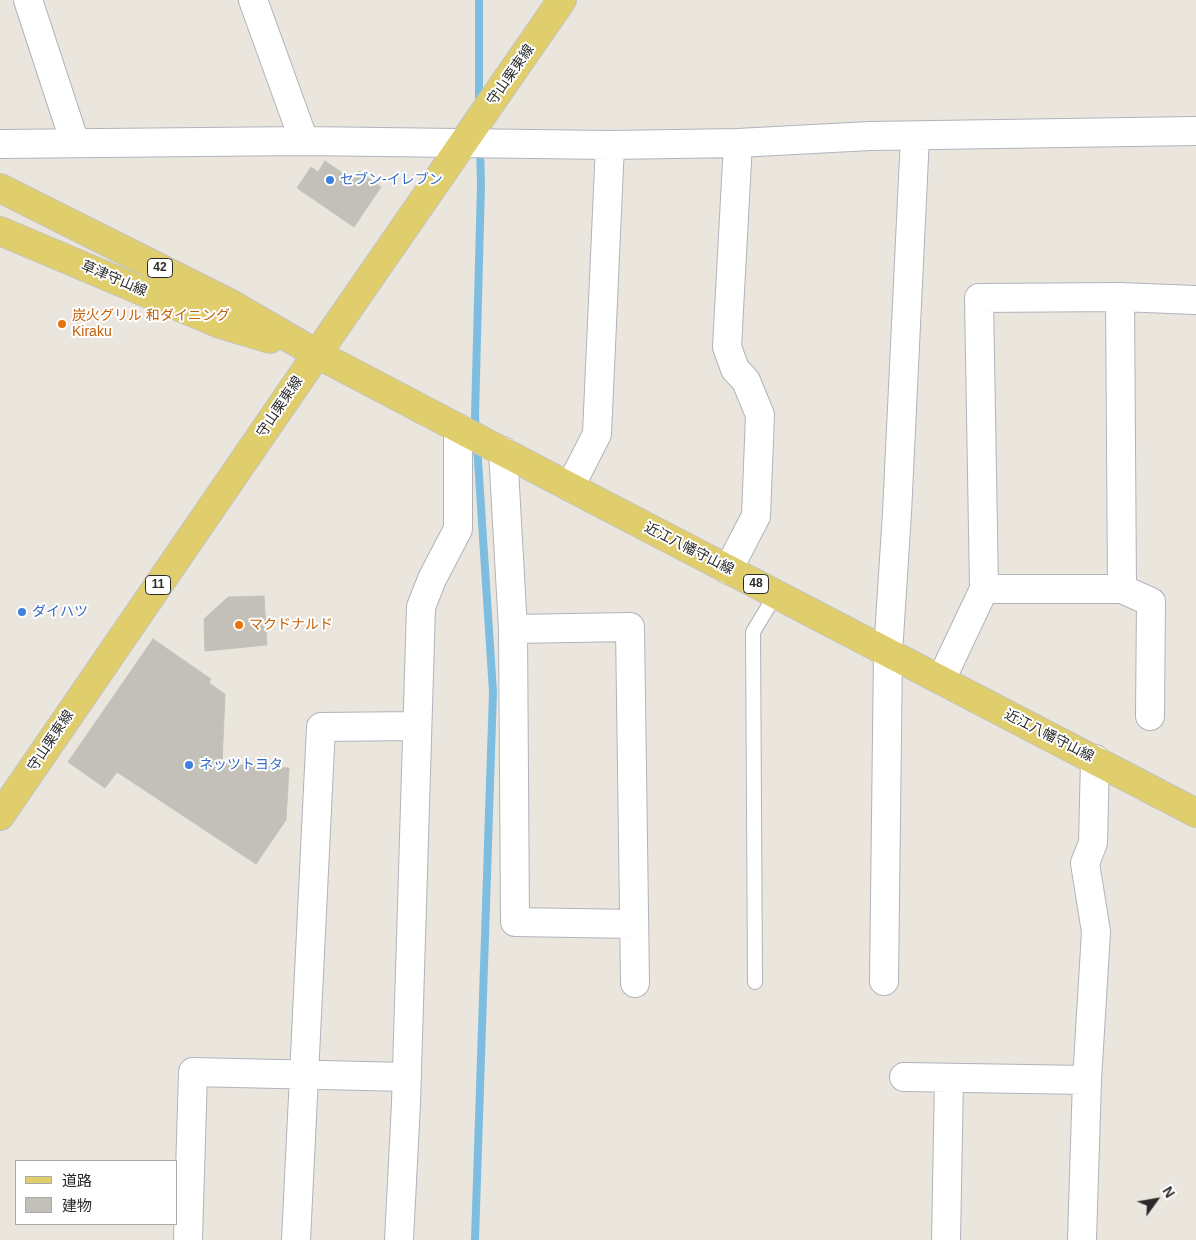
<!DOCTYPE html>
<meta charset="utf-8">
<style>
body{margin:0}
#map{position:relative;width:1196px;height:1240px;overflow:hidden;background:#eae6de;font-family:Arial,"Noto Sans JP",sans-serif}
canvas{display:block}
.legend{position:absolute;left:15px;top:1160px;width:162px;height:65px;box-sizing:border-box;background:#fff;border:1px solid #aaa;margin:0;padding:6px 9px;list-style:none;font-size:15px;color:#2a2a2a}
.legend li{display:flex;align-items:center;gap:10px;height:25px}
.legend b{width:25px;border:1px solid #aaa}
.north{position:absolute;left:1131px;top:1175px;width:50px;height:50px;-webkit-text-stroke:4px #fff;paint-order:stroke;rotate:58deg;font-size:14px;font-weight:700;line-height:20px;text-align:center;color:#2a2a2a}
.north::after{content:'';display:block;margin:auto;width:18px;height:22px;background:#2a2a2a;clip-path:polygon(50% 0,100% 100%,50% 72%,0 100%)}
</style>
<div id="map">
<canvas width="1196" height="1240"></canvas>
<ul class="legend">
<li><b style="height:6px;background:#e0ce6d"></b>道路</li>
<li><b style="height:14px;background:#c3c0b9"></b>建物</li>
</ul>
<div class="north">N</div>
</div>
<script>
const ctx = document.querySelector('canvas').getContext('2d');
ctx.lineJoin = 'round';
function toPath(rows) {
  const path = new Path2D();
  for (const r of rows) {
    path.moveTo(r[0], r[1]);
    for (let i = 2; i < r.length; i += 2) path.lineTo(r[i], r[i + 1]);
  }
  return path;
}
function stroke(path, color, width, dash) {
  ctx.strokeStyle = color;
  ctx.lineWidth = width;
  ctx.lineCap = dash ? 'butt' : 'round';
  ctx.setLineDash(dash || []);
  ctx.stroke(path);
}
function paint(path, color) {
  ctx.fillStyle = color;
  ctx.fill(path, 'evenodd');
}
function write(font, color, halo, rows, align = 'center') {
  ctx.font = font + ' Arial,"Noto Sans JP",sans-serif';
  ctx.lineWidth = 4;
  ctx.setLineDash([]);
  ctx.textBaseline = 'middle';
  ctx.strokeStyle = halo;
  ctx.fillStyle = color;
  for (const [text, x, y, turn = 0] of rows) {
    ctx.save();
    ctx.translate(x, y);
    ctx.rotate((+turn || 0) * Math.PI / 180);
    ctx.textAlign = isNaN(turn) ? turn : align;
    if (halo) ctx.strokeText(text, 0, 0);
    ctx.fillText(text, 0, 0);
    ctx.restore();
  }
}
stroke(toPath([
 [479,106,479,0],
 [476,431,475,416,481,184,480,148],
 [475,1240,493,692,477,445]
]), '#7dbee0', 8);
const building = toPath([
 [325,161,353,180,359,171,381,187,354,227,297,188,311,167,318,172,325,161],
 [264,596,267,645,205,651,204,619,228,597,264,596],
 [153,639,211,679,209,683,225,694,222,764,289,768,286,820,256,864,117,772,105,788,68,762,153,639]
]);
paint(building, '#c3c0b9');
stroke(building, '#c6c2b8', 1);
const lane = toPath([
 [755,982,753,632,776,594]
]);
const street = toPath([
 [28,0,75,143],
 [253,0,304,141],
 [0,144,304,141,610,145,738,143,870,136,1196,131],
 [1120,297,1122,589],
 [503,451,513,629,630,627,635,983],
 [570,487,597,434,610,145],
 [728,570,756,516,760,415,746,381,735,369,727,347,738,143],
 [513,629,515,922,634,924],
 [941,680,984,589],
 [1150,716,1151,602,1122,589,984,589,979,298,1120,297,1196,300],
 [884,981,888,653,897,513,915,136],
 [904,1077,1087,1080],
 [188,1240,193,1072,407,1077],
 [296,1240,321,727,417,726],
 [399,1240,406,1103,421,607,432,579,458,529,458,428],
 [946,1240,949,1078],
 [1082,1240,1087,1080,1096,932,1085,863,1093,843,1095,759]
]);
const primary = toPath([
 [0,188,231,304,317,354,570,487,1196,813],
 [0,231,220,324,270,339],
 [0,816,317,354,562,0]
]);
stroke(lane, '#b1b3bc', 16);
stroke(street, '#b1b3bc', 30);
stroke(primary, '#c3c3c3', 30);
stroke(lane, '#fff', 14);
stroke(street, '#fff', 28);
stroke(primary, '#e0ce6d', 28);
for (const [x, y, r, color] of [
 [330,180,5,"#3f7fe0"],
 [62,324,5,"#e8710a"],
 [22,612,5,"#3f7fe0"],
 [239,625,5,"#e8710a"],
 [189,765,5,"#3f7fe0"]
]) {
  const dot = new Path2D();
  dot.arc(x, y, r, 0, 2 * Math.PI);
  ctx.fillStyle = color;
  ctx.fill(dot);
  stroke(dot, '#fff', 2);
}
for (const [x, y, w] of [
 [160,268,25],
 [756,584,25],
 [158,585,25]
]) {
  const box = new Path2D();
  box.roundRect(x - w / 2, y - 9.5, w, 19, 4);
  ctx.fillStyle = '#fff';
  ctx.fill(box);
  stroke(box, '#2a2a2a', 1);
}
write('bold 12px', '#2a2a2a', null, [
 ["42",160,268],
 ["48",756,584],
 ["11",158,585]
]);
write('14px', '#2a2a2a', '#fff', [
 ["守山栗東線",511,75,-55],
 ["草津守山線",114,279,23],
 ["守山栗東線",280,407,-56],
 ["近江八幡守山線",689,549,27],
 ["近江八幡守山線",1049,736,27],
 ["守山栗東線",51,741,-56]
]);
write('14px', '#366cbe', '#fff', [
 ["セブン-イレブン",340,180],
 ["ダイハツ",32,612],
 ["ネッツトヨタ",199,765]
], 'left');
write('14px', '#c56008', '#fff', [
 ["炭火グリル 和ダイニング",72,316],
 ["Kiraku",72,332],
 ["マクドナルド",249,625]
], 'left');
</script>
